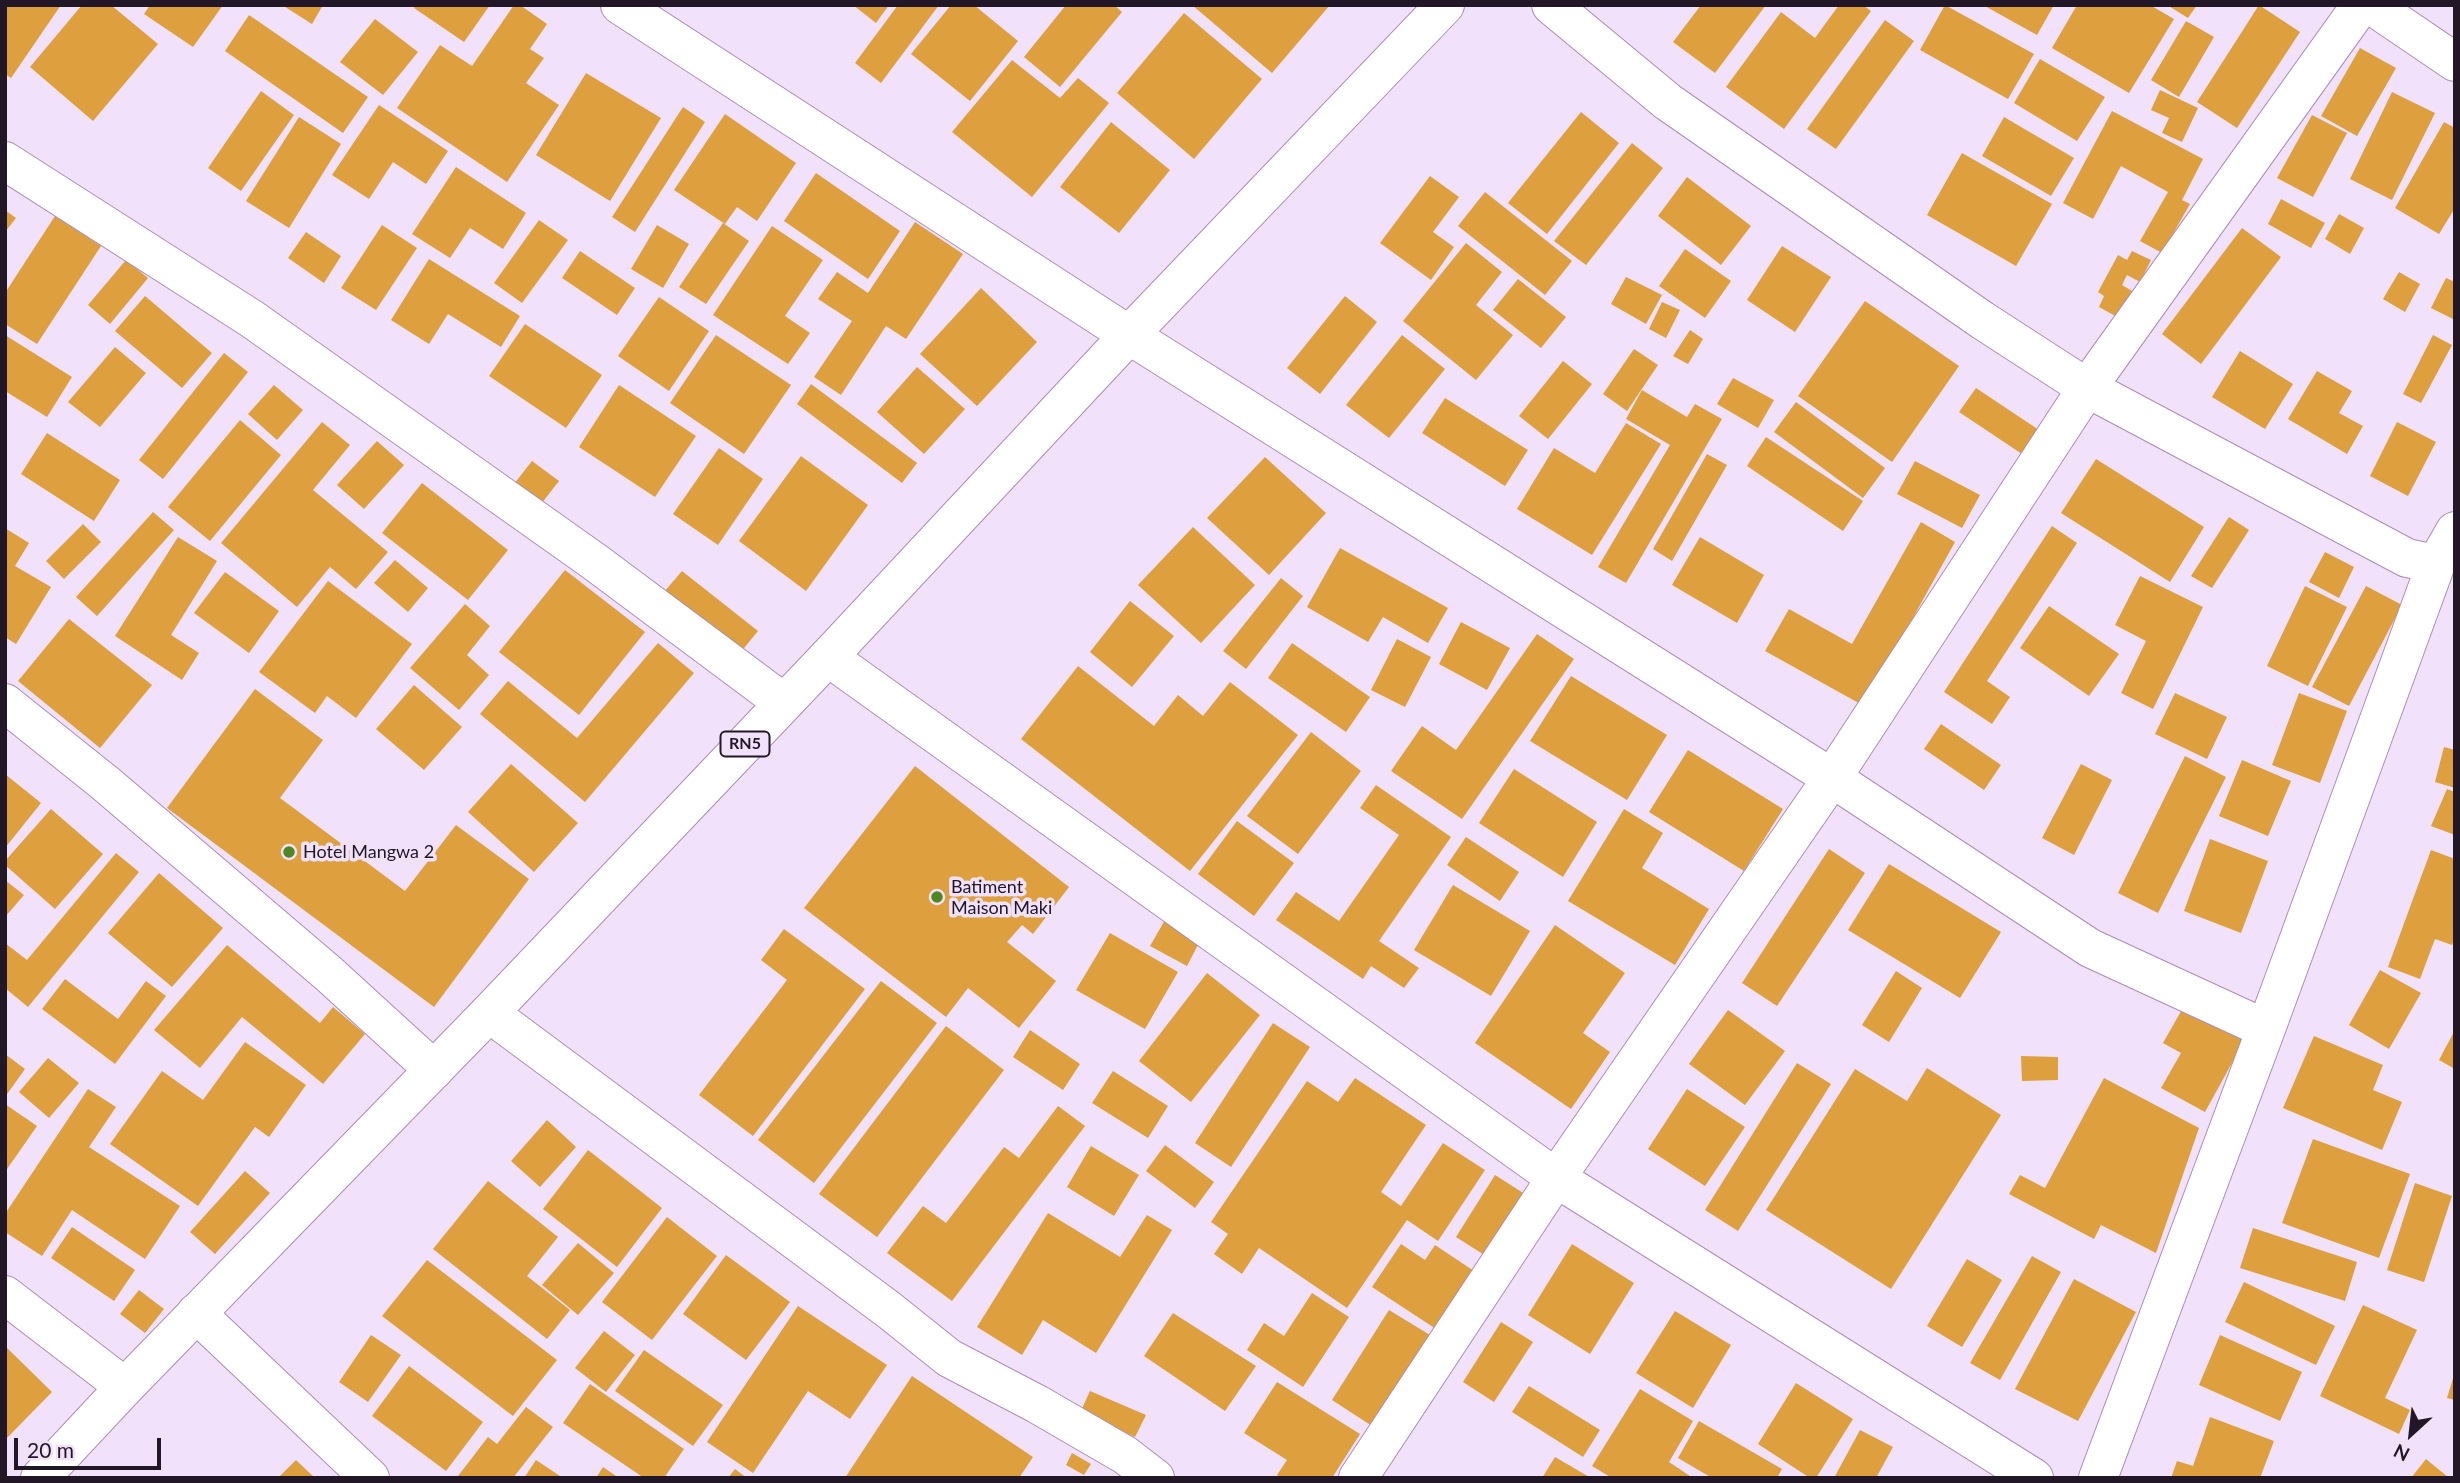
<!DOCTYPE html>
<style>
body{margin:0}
#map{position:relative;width:2460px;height:1483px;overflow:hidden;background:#f2e1fb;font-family:Lato,sans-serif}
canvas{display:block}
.frame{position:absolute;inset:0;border:7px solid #211726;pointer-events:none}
.north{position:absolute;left:2376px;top:1399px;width:70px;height:70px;-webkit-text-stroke:5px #f2e1fb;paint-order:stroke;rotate:207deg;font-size:19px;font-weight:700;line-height:28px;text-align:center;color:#211726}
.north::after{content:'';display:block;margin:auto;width:24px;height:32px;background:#211726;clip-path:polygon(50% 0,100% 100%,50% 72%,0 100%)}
.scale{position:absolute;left:14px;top:1438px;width:147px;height:32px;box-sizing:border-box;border:4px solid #211726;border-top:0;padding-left:9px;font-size:21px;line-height:24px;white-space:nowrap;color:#211726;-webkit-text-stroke:5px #f2e1fb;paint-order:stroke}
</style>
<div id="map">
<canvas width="2460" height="1483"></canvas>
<div class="frame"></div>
<div class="north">N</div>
<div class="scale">20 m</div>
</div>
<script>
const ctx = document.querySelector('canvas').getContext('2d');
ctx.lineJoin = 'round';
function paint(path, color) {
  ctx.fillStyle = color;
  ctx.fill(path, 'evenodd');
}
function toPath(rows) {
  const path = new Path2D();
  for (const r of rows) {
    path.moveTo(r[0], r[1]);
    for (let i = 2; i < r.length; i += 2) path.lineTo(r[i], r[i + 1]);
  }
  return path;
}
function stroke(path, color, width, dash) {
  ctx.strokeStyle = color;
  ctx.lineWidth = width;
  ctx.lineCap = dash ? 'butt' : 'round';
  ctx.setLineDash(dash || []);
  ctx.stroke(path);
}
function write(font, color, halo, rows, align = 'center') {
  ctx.font = font + ' Lato,sans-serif';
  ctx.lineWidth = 7;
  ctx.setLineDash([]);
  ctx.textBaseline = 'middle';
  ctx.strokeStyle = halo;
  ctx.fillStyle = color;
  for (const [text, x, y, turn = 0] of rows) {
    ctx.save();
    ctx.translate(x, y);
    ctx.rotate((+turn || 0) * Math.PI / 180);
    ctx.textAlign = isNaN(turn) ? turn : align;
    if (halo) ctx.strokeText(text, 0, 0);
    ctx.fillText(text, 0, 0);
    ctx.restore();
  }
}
paint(toPath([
 [5,5,61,5,11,78,5,74],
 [82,5,111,5,158,44,93,121,30,67],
 [150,5,223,5,193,47,144,14],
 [282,5,323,5,312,24],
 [416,5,490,5,464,42,414,8],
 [514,5,520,5,547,24,530,49,544,58,526,83,559,105,507,182,397,108,440,45,472,66],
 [853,5,889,5,876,23],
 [898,5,939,5,881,83,855,63],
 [951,5,974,5,1018,41,970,101,911,54],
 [1066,5,1114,5,1122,12,1060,87,1024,57],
 [1192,5,1330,5,1272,73],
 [1701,5,1766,5,1715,73,1673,42],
 [1839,5,1863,5,1871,11,1784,129,1726,87,1781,12,1815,38],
 [1945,5,2034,54,2008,99,1920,50],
 [1983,5,2054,5,2037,35],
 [2077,5,2150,5,2174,19,2129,93,2052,48],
 [2167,5,2197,5,2188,18],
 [2259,5,2300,32,2237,128,2197,102],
 [1184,13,1262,79,1194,159,1117,93],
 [249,15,368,97,343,133,225,51],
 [375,19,418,52,383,95,340,62],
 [1885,20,1914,41,1836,149,1807,129],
 [2186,21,2214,37,2179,97,2151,80],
 [2360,48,2396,68,2357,136,2321,116],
 [2040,59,2105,97,2077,141,2014,103],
 [1012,60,1060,98,1078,78,1109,103,1032,197,952,132],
 [586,73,661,118,610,201,536,155],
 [2160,90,2198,108,2182,142,2162,133,2169,118,2151,110],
 [261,91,294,115,241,191,208,168],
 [2392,92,2435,113,2392,200,2350,179],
 [379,105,448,151,426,184,393,162,369,199,332,175],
 [683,107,705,122,635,232,612,217],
 [2112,111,2203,159,2182,200,2190,204,2162,253,2140,241,2168,192,2121,166,2093,219,2063,203],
 [1581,112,1619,143,1547,234,1508,203],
 [725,114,796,163,757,221,737,207,725,224,674,190],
 [2312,115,2347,133,2313,197,2277,178],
 [299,117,341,144,289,228,246,201],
 [2004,117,2074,158,2051,196,1982,156],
 [1111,122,1170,170,1119,233,1060,187],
 [2444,122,2455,128,2455,208,2439,234,2395,208],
 [1632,143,1663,168,1586,265,1554,241],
 [1962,153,2052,204,2016,266,1927,215],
 [456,167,526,213,503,249,470,228,450,258,412,234],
 [816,173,900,231,868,279,784,221],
 [1430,176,1459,197,1433,232,1454,247,1431,280,1380,243],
 [1687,177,1751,226,1721,265,1658,216],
 [1485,192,1572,261,1545,295,1458,226],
 [2281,199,2325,223,2311,248,2268,224],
 [5,210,16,218,5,232],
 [2339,214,2364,228,2350,254,2325,239],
 [55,216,101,246,37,344,5,324,5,293],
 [539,220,568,240,522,303,494,283],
 [915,222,963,254,906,339,886,326,841,395,814,377,852,321,818,299,837,272,868,293],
 [723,223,749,241,706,304,679,287],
 [382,225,417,248,376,310,341,288],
 [657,225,689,244,663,288,631,269],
 [772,226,823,260,785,316,810,333,788,364,713,315],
 [2242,228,2281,257,2201,364,2162,334],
 [306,232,341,256,324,283,288,258],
 [1466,243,1502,272,1476,305,1513,335,1476,380,1403,321],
 [1782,246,1831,277,1795,332,1747,300],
 [1685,249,1731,281,1705,318,1659,286],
 [580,251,635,288,617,315,562,278],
 [2132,251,2151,260,2140,282,2127,275,2122,285,2132,291,2119,318,2099,307,2104,296,2098,292,2118,255,2127,260],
 [429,259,520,316,501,347,448,314,429,344,391,320],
 [126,260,148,278,110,324,88,305],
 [2399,272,2420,284,2405,312,2383,299],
 [1626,277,1662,295,1646,324,1611,304],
 [2446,278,2455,282,2455,320,2431,308],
 [1518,279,1566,317,1541,348,1493,310],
 [981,288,1037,342,977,406,920,354],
 [145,296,212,353,182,388,115,331],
 [1345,296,1377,322,1320,394,1287,368],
 [659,297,709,331,669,391,618,356],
 [1865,301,1959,366,1892,462,1798,396],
 [1662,302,1680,310,1666,338,1649,329],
 [525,324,602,375,566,428,489,376],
 [1690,330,1703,339,1688,364,1673,356],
 [5,335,72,377,47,417,5,391],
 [716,335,791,385,744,454,670,403],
 [1402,335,1445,369,1389,438,1346,405],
 [2433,335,2452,345,2421,403,2403,394],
 [115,347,146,373,100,427,68,402],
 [1634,349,1658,365,1627,411,1603,394],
 [2240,351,2293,384,2265,429,2212,397],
 [224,353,248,372,163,479,139,460],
 [1563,361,1592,384,1548,439,1519,416],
 [917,367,965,409,924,454,877,412],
 [2317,371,2352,391,2339,413,2363,426,2347,454,2288,419],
 [1733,378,1774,400,1758,428,1717,404],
 [811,384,917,463,902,483,797,404],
 [274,385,303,410,277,440,248,414],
 [619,385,696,436,655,497,579,447],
 [1976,388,2039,430,2022,454,1959,412],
 [1642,390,1687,417,1695,404,1722,419,1626,583,1598,567,1670,445,1626,419],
 [1445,398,1528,450,1505,486,1422,433],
 [1796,402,1885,468,1863,498,1774,432],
 [240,420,281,455,210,541,168,507],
 [322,422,350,445,313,490,388,552,356,589,330,567,297,607,221,543],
 [2397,422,2436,442,2408,496,2370,476],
 [1626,423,1661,444,1592,555,1517,509,1554,448,1595,473],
 [47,433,120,480,94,521,21,474],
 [1766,437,1863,501,1843,531,1747,466],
 [377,441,404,465,364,509,337,485],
 [719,448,763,479,718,545,673,514],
 [1707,454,1727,465,1672,561,1653,549],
 [801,456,868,505,806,591,739,541],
 [1265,457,1326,513,1269,575,1207,518],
 [2096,459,2204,527,2170,582,2061,513],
 [532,461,559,481,541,504,514,484],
 [1915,461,1980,495,1962,528,1897,494],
 [422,483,508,550,468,600,382,533],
 [153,512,174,530,97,616,76,597],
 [2229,517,2249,530,2212,588,2191,576],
 [1921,522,1955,542,1864,706,1765,651,1789,609,1852,644],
 [83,524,101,542,64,579,46,561],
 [2052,526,2077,543,1987,681,2010,697,1992,724,1944,692],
 [1193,527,1255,585,1201,643,1138,585],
 [5,528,29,543,15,566,51,587,16,644,5,637],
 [178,537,217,561,171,635,199,653,182,680,115,636],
 [1700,537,1764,575,1737,623,1672,585],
 [1340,548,1448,608,1428,643,1383,617,1368,642,1307,607],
 [2325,552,2354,567,2339,598,2309,582],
 [395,560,428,588,408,612,374,583],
 [565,570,645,632,579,715,499,652],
 [682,571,758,631,740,653,664,592],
 [225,572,279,611,249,653,194,613],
 [2140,576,2203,607,2153,709,2121,693,2146,641,2115,625],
 [1281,578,1303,596,1246,669,1223,651],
 [328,581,412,644,356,718,327,696,315,713,259,672],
 [2305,586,2347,607,2308,686,2267,666],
 [2366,586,2402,605,2349,706,2312,687],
 [1130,601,1174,636,1132,687,1090,652],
 [465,604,490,626,467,655,489,675,459,710,410,668],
 [2049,606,2119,654,2089,696,2020,648],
 [69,619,152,685,100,748,18,681],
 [1461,622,1510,648,1487,690,1439,664],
 [1537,634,1574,659,1462,819,1391,771,1422,726,1456,750],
 [1397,639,1431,657,1405,707,1371,690],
 [658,643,694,673,585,802,480,714,508,681,577,738],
 [1292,643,1370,697,1346,732,1268,678],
 [1078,666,1154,726,1178,695,1203,716,1230,682,1298,735,1190,871,1021,739],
 [1571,676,1667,735,1627,800,1530,741],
 [414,685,462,727,424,770,376,729],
 [255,689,323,740,280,798,405,891,456,825,529,879,434,1007,167,808],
 [2175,693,2227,717,2207,759,2155,734],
 [2299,693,2347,711,2320,783,2272,765],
 [1941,724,2001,765,1984,790,1924,749],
 [1311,732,1361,771,1298,854,1247,816],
 [2444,747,2455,750,2455,788,2435,782],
 [1688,750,1783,809,1744,871,1649,812],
 [2185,756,2226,777,2158,913,2118,893],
 [2242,760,2291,781,2268,836,2219,816],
 [511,764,578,823,534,872,468,812],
 [2081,764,2112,780,2074,855,2042,838],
 [915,766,1069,887,1033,934,1022,925,1007,942,1056,981,1019,1028,968,988,946,1017,804,908],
 [1514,769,1597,822,1563,877,1479,823],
 [5,774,41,803,5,848],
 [1376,785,1451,837,1379,941,1419,968,1404,988,1371,966,1363,979,1276,920,1296,892,1339,921,1399,835,1360,808],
 [2447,789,2455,792,2455,835,2431,826],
 [51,809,103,854,55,909,5,865,5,861],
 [1624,809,1663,833,1642,868,1709,909,1675,965,1568,901],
 [1237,821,1294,863,1254,916,1198,874],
 [1466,837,1519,872,1500,901,1447,865],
 [2210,839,2268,861,2241,933,2184,911],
 [1829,849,1865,873,1777,1006,1742,983],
 [2431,850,2455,859,2455,937,2452,945,2435,939,2420,979,2388,967],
 [116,853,139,872,28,1007,5,988,5,943,27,960],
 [1889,864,2001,932,1960,998,1848,930],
 [159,873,223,928,172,987,108,933],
 [5,880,24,895,5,917],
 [1453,885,1530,931,1491,996,1414,950],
 [1165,920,1201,939,1187,966,1150,946],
 [1555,925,1625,973,1583,1033,1610,1052,1571,1109,1475,1043],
 [784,929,865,989,753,1136,699,1095,787,980,761,960],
 [1110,933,1178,972,1145,1029,1076,990],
 [227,945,320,1023,333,1007,365,1034,323,1084,242,1017,200,1068,154,1030],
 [2380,970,2421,993,2389,1049,2349,1025],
 [1896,971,1922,988,1889,1042,1862,1025],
 [1207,973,1260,1015,1191,1102,1139,1061],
 [65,979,118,1019,146,981,166,996,115,1064,42,1009],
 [881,981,937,1023,814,1183,758,1140],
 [2184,1006,2244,1041,2205,1112,2161,1088,2181,1053,2163,1043],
 [1728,1010,1785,1051,1745,1105,1689,1064],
 [1273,1023,1310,1047,1231,1167,1195,1143],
 [946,1026,1004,1070,877,1237,819,1194],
 [1030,1030,1080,1064,1063,1090,1013,1057],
 [2455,1030,2455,1069,2439,1060],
 [2314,1036,2383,1065,2373,1090,2402,1102,2382,1150,2283,1108],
 [245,1042,306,1085,269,1137,255,1127,198,1206,110,1144,162,1071,203,1100],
 [5,1054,25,1069,5,1097],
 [2021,1056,2058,1057,2058,1080,2022,1081],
 [48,1058,79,1083,49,1118,19,1092],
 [1797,1063,1831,1084,1738,1231,1705,1210],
 [1927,1068,2001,1115,1891,1289,1766,1210,1855,1069,1907,1101],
 [1113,1071,1168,1106,1148,1138,1092,1103],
 [1355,1078,1426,1125,1381,1192,1401,1206,1443,1143,1485,1170,1438,1241,1407,1220,1347,1308,1259,1248,1242,1274,1214,1254,1228,1234,1211,1222,1307,1081,1338,1102],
 [2104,1078,2199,1128,2156,1253,2101,1225,2094,1239,2009,1194,2020,1175,2045,1188],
 [88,1089,116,1107,89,1147,180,1206,145,1259,72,1210,42,1256,5,1232,5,1214],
 [1687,1089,1745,1127,1705,1186,1648,1149],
 [5,1104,37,1126,5,1172],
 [1058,1106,1085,1126,952,1301,887,1253,923,1206,946,1223,1004,1147,1019,1158],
 [547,1120,576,1147,540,1187,511,1161],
 [2313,1139,2410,1174,2379,1258,2282,1223],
 [1165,1145,1214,1182,1195,1208,1146,1171],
 [1091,1146,1139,1175,1114,1216,1067,1187],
 [588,1150,662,1208,617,1267,543,1209],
 [245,1171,270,1193,215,1254,190,1232],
 [1495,1175,1528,1196,1489,1258,1456,1237],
 [488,1181,558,1237,527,1276,570,1310,547,1339,433,1249],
 [2415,1183,2452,1196,2424,1282,2387,1270],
 [1048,1213,1120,1257,1147,1215,1172,1230,1096,1353,1043,1320,1022,1355,977,1327],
 [667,1217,717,1256,652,1340,602,1302],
 [72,1227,135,1270,114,1301,51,1258],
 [2253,1228,2357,1262,2345,1301,2240,1268],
 [578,1243,614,1273,578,1315,542,1285],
 [1401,1244,1425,1260,1435,1245,1474,1271,1436,1329,1372,1287],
 [1572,1244,1634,1283,1590,1354,1528,1315],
 [726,1255,790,1302,746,1360,683,1314],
 [2032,1256,2061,1272,2000,1380,1970,1363],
 [1967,1259,2002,1280,1962,1347,1927,1326],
 [427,1260,557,1360,513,1416,382,1316],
 [2074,1279,2136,1312,2078,1421,2015,1389],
 [2244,1282,2335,1326,2316,1365,2225,1322],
 [139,1290,164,1309,145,1333,120,1314],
 [1312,1293,1349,1317,1303,1387,1247,1350,1264,1323,1284,1336],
 [2363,1305,2417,1330,2385,1398,2410,1410,2399,1434,2320,1396],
 [798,1306,887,1365,850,1419,808,1391,753,1473,707,1442],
 [1389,1310,1430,1335,1372,1426,1332,1400],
 [1675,1311,1731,1345,1693,1408,1636,1373],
 [1173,1313,1256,1366,1225,1411,1144,1356],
 [1501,1322,1533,1342,1494,1402,1463,1382],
 [604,1331,635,1355,606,1392,575,1368],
 [371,1335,401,1355,368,1402,339,1382],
 [2220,1335,2302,1372,2280,1421,2199,1385],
 [5,1346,52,1392,5,1440],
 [644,1350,723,1405,693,1446,615,1391],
 [409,1366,483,1422,446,1471,372,1416],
 [2454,1375,2455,1375,2455,1400,2447,1398],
 [912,1376,1033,1457,1019,1478,845,1478],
 [1277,1382,1360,1434,1332,1478,1281,1478,1277,1475,1287,1460,1244,1433],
 [1796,1383,1853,1419,1816,1478,1810,1478,1758,1444],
 [590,1384,684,1449,664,1478,644,1478,563,1423],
 [1529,1386,1600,1430,1583,1457,1512,1412],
 [1640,1389,1693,1421,1669,1462,1693,1478,1612,1478,1592,1466],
 [1090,1391,1146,1415,1135,1437,1080,1413],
 [526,1407,553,1427,513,1478,458,1476,488,1437,497,1444],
 [2210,1417,2274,1441,2260,1478,2171,1478,2177,1461,2193,1466],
 [1699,1421,1782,1469,1777,1478,1712,1478,1678,1458],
 [1860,1430,1893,1447,1876,1478,1834,1478],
 [1072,1453,1091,1464,1084,1475,1066,1465],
 [1555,1457,1591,1478,1542,1478],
 [2426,1459,2449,1478,2411,1478],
 [296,1460,315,1478,278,1478],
 [536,1460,563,1478,524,1478],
 [603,1467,619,1478,596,1478],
 [735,1469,747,1478,728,1478]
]), '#de9f3e');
const minor = toPath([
 [620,5,1129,335,1832,778,2090,948,2266,1029],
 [1551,5,1668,102,1982,320,2087,388,2407,558,2436,564],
 [2371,5,2455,62],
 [5,161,252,319,595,562,784,703],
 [828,657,1556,1178,2034,1478],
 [5,703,105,783,329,974,434,1070],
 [489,1013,889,1310,949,1358,1037,1404,1125,1455,1155,1478],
 [5,1295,125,1387],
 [196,1313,370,1478],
 [1358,1478,1556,1178,1832,778,2087,388,2361,5],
 [2098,1478,2266,1029,2436,564,2455,531]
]);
const highway = toPath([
 [40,1478,125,1387,489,1013,828,657,1129,335,1445,5]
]);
stroke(minor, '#aa8eb7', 40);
stroke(highway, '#aa8eb7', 40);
stroke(minor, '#fff', 38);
stroke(highway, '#fff', 38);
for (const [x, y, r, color] of [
 [289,852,7,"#4f8823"],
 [937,897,7,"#4f8823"]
]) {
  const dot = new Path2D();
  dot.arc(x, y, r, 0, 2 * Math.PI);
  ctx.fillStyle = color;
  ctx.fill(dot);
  stroke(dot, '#f2e1fb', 2.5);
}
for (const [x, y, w] of [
 [745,744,49]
]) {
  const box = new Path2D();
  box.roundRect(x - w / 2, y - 12.5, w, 25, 5);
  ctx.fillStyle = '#f2e1fb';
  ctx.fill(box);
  stroke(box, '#211726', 2);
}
write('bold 16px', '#211726', null, [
 ["RN5",745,744]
]);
write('18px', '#211726', '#f2e1fb', [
 ["Hotel Mangwa 2",303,852],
 ["Batiment",951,887],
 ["Maison Maki",951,908]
], 'left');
</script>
